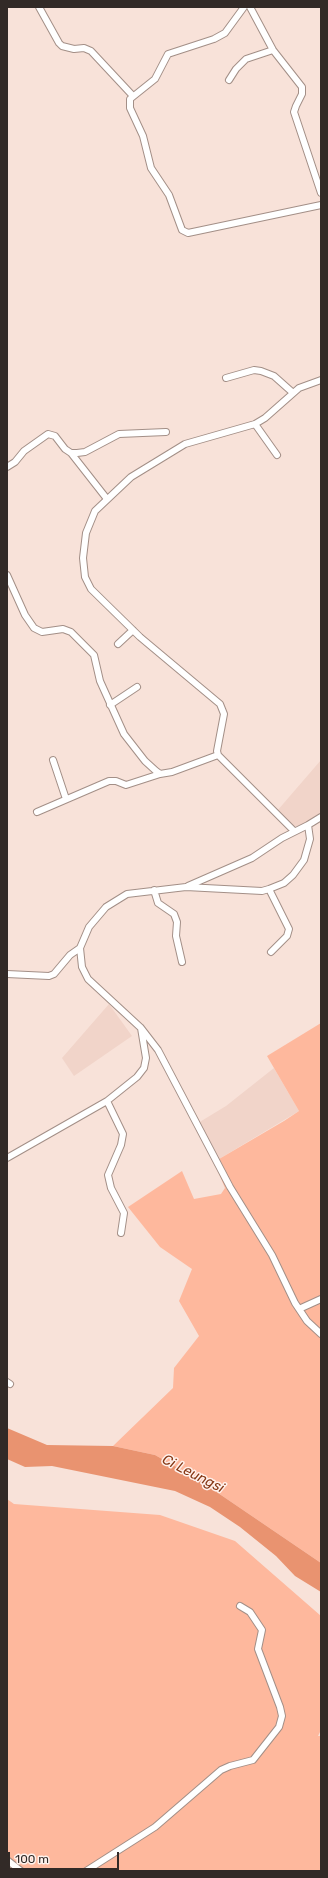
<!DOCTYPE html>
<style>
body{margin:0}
#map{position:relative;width:328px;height:1878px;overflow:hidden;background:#f8e2d9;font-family:Rubik,sans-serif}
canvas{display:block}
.frame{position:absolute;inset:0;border:8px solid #322a27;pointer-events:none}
.scale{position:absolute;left:8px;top:1852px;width:111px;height:18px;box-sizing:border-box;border:2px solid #322a27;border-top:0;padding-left:5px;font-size:12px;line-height:14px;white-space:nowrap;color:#322a27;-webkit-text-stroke:3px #fff1ec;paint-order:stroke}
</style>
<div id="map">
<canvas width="328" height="1878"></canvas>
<div class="frame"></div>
<div class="scale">100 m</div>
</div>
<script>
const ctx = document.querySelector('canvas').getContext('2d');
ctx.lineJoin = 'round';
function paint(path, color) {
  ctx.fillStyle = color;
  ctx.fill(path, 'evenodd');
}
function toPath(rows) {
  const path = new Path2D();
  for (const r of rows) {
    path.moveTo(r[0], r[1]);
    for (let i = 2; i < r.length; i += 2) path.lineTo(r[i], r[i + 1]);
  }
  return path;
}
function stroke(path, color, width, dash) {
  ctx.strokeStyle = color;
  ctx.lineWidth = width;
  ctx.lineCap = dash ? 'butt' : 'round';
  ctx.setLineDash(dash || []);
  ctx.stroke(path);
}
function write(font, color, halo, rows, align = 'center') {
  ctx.font = font + ' Rubik,sans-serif';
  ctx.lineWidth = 3;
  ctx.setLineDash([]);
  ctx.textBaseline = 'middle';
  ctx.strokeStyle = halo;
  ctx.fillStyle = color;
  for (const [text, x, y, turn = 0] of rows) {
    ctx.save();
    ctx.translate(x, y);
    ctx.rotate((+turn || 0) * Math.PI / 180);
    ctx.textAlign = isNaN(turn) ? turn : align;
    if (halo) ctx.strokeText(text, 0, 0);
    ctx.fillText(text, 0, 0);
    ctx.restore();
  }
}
paint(toPath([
 [321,760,321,814,304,826,291,826,277,811],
 [109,1004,132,1036,74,1076,62,1058],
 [274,1068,299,1111,214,1162,198,1123,226,1106]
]), '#f1d4c9');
paint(toPath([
 [321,1023,321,1563,196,1478,155,1455,113,1446,173,1388,174,1368,199,1336,179,1301,192,1269,160,1247,128,1207,182,1171,194,1199,221,1194,225,1188,214,1162,284,1121,299,1111,267,1056],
 [7,1499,14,1504,160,1515,235,1541,321,1616,321,1730,318,1736,321,1736,321,1871,7,1871]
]), '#feb89d');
paint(toPath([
 [7,1428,47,1445,113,1446,155,1455,196,1478,321,1563,321,1592,295,1576,276,1556,240,1527,210,1507,175,1491,52,1466,25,1467,7,1459]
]), '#e99370');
const minor = toPath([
 [39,7,59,43,62,46,74,49,84,48,91,51,133,96],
 [244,7,225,33,214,39,168,54,155,79,130,99,130,108,143,136,151,168,169,195,182,230,188,233,321,205],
 [250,7,273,50,302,87,302,94,296,106,294,112,321,193],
 [229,80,236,69,246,59,273,50],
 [226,378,254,370,261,371,274,376,292,392],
 [255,424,277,455],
 [71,453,107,499],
 [7,467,15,462,24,451,48,434,55,436,65,449,71,453,77,453,85,452,119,434,166,432],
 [7,575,25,615,34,628,42,632,63,629,71,632,94,655,100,681,124,734,145,761,156,771,160,774,172,772,218,755],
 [118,644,133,630],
 [110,705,137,687],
 [53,760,66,799],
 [37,812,109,781,116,781,126,785,160,774],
 [321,817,308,825,310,839,304,860,293,875,284,883,269,889,262,891,186,887,127,894,106,907,89,927,80,948,82,967,88,979,141,1028,158,1050,230,1187,272,1255,295,1303,307,1321,321,1334],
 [294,831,218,755,217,751,224,714,220,704,140,637,91,589,85,577,83,558,86,533,95,511,131,477,185,444,255,424,265,418,299,388,321,380],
 [188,886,252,858,282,838,308,825],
 [269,889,289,929,287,936,271,952],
 [154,890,158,903,174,914,177,922,176,936,182,962],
 [7,974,49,976,54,974,70,955,80,948],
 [7,1158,107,1101],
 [121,1233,124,1213,111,1188,108,1175,121,1145,123,1134,107,1101,137,1077,144,1068,146,1058,141,1028],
 [299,1309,321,1299],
 [7,1382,10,1384],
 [7,1860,21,1871],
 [86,1871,155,1827,221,1770,230,1766,253,1760,279,1727,282,1716,280,1707,258,1649,262,1630,250,1612,240,1606]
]);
stroke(minor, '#a38f87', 8);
stroke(minor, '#fff', 6);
write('italic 14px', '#863815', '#fff1ec', [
 ["Ci Leungsi",193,1474,27]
]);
</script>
